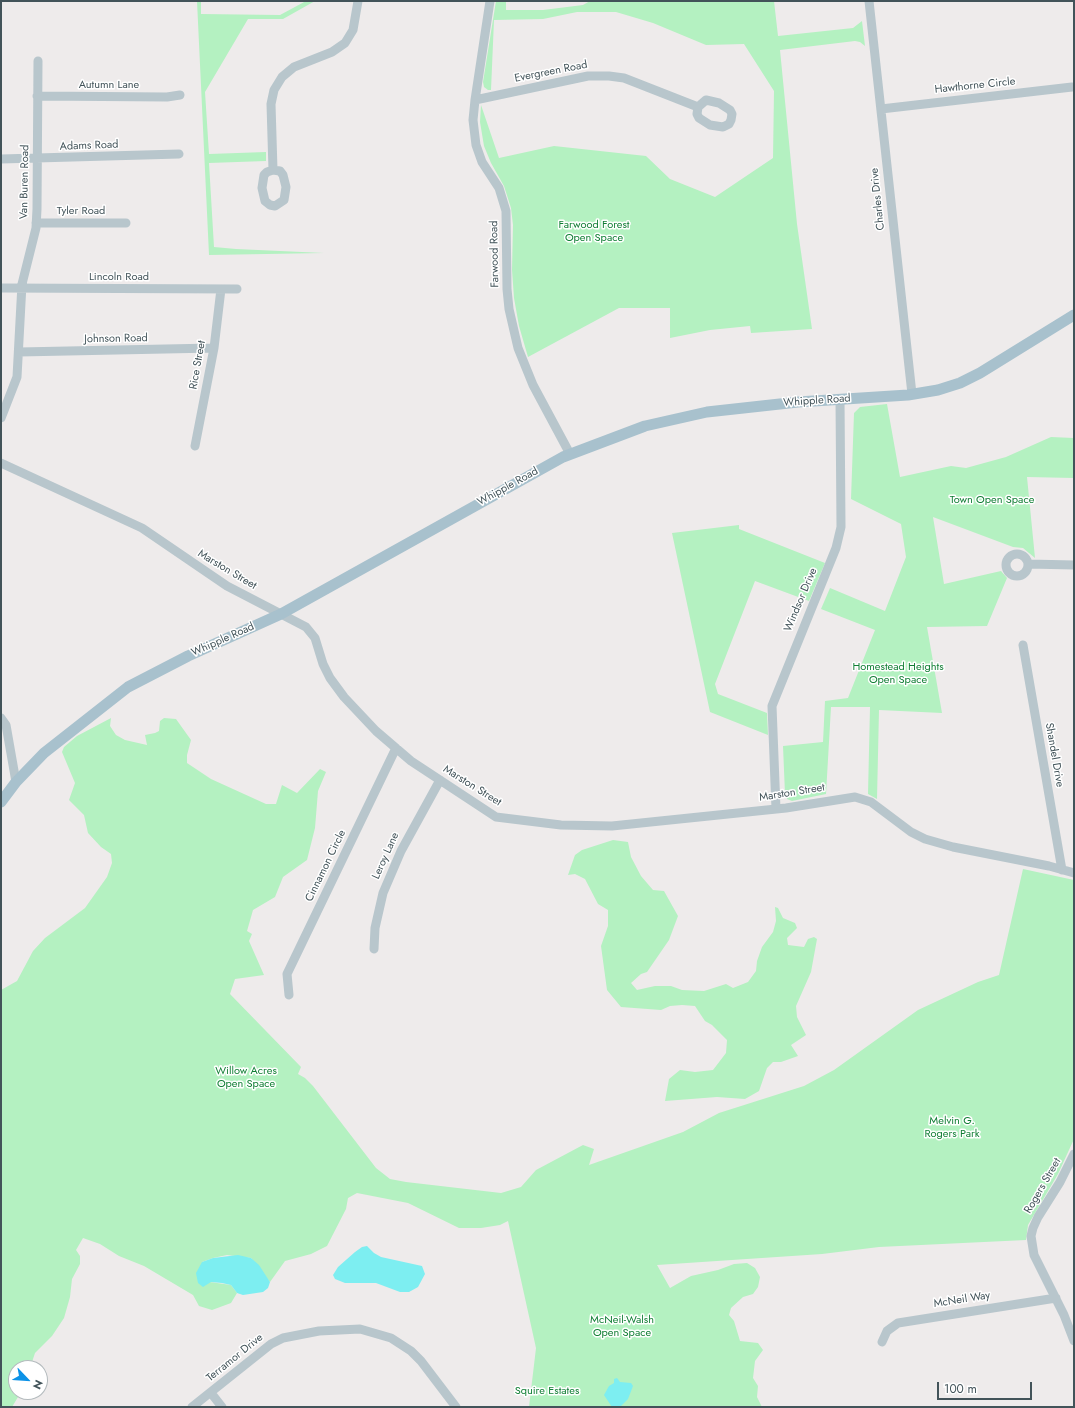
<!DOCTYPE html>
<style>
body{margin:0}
#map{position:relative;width:1075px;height:1408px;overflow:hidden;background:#eeebeb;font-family:Jost,sans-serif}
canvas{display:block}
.frame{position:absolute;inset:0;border:2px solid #425359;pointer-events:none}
.north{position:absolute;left:8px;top:1360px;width:40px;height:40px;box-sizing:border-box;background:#fff;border:1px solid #b3babd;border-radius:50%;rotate:115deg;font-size:11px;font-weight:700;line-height:16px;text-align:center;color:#425359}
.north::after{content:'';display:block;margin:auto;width:14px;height:18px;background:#0c92e7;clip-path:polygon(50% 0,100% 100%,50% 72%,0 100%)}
.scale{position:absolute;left:937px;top:1382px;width:95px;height:18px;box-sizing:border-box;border:2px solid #425359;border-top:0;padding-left:5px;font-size:12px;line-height:14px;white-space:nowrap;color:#425359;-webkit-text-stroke:3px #fff;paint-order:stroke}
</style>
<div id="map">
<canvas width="1075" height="1408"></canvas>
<div class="frame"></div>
<div class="north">N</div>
<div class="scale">100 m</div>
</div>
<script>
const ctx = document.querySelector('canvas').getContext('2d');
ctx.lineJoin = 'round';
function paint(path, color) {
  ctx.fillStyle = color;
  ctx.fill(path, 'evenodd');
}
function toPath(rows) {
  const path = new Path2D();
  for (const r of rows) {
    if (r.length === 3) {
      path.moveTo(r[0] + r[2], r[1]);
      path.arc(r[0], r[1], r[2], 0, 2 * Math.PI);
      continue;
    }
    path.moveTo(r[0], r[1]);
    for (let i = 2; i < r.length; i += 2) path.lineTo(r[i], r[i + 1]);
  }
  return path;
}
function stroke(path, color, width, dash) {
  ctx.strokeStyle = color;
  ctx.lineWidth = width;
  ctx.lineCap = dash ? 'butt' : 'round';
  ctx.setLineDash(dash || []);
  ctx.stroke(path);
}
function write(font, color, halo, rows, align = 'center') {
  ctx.font = font + ' Jost,sans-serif';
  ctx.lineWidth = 3;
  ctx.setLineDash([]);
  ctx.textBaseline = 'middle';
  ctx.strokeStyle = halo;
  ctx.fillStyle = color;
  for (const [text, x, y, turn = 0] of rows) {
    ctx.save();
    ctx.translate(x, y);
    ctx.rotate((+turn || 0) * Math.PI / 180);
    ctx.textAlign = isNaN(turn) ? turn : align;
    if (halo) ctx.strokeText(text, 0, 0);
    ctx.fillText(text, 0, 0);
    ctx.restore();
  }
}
paint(toPath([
 [197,1,201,1,201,14,280,15,306,1,315,1,283,19,248,19,205,92,209,154,266,152,266,161,209,163,214,247,236,249,324,253,209,255],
 [496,1,506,1,506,10,543,10,583,5,590,1,774,1,778,36,853,28,862,21,865,46,860,42,855,41,780,50,797,224,812,329,751,333,750,326,710,330,670,338,670,308,619,308,528,357,519,326,514,298,512,270,513,225,511,208,504,186,491,163,484,146,480,122,481,105,499,158,554,146,646,156,670,179,715,197,773,158,774,91,744,44,706,45,653,23,616,12,577,12,543,19,494,20,491,90,488,90,484,87,483,82],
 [887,404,900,477,951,466,966,468,1006,457,1051,437,1074,438,1074,478,1027,477,1035,558,1023,548,1013,547,933,517,944,584,1001,571,1007,578,987,626,927,627,942,713,879,710,877,799,868,794,870,707,831,707,826,794,792,801,787,799,785,794,783,746,823,742,825,701,848,698,875,630,821,609,830,588,885,611,906,557,901,524,851,499,854,413,860,407],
 [739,525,739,529,825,563,809,601,755,581,715,684,718,694,767,713,768,735,710,712,672,533],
 [111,718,110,726,116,735,125,740,147,745,145,735,155,733,159,731,160,721,164,718,176,719,191,740,187,755,187,763,211,779,266,804,276,804,282,785,297,793,320,769,326,772,318,791,315,828,307,860,283,877,275,897,253,910,247,931,252,934,249,941,264,975,235,979,230,994,301,1067,298,1074,305,1078,313,1086,376,1168,390,1179,406,1182,501,1193,521,1187,536,1170,583,1145,594,1149,589,1165,683,1132,719,1113,804,1086,834,1070,918,1010,978,982,999,975,1023,869,1074,880,1074,1139,1058,1174,1028,1225,1026,1240,879,1247,822,1254,657,1265,670,1288,691,1276,718,1270,734,1264,747,1263,755,1268,760,1277,758,1287,753,1294,743,1297,731,1308,729,1315,734,1321,740,1341,758,1343,763,1350,755,1361,753,1378,758,1386,757,1397,762,1407,529,1407,536,1348,508,1221,500,1225,481,1228,459,1228,408,1203,357,1193,348,1198,346,1209,327,1246,311,1254,285,1261,270,1282,251,1258,227,1255,213,1258,202,1262,210,1282,231,1285,237,1293,231,1303,212,1310,199,1306,193,1295,144,1266,119,1256,100,1244,83,1238,76,1250,80,1256,80,1264,72,1279,70,1297,64,1318,52,1336,35,1353,30,1368,16,1368,16,1392,21,1392,12,1407,1,1407,1,990,17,981,33,951,45,938,85,908,107,877,112,863,111,854,101,847,88,833,84,815,69,800,75,783,62,752,64,747,77,736],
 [613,840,628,842,631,857,641,876,653,890,664,891,678,916,669,940,647,972,641,974,631,983,637,990,655,986,671,986,682,990,704,991,726,984,733,988,748,982,756,971,757,961,762,947,773,932,776,921,775,907,778,908,783,918,795,923,797,928,787,938,788,945,804,947,808,939,814,937,817,939,811,972,796,1006,797,1017,806,1035,791,1045,798,1056,781,1062,773,1062,767,1068,759,1091,745,1099,717,1097,665,1101,669,1079,680,1070,695,1072,713,1070,726,1053,727,1040,712,1025,705,1021,695,1006,682,1005,670,1006,661,1010,621,1007,607,990,601,946,608,926,608,910,598,904,585,879,575,874,568,875,575,855,582,850]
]), '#b4f1c1');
paint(toPath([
 [367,1246,374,1253,381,1257,422,1266,425,1274,418,1287,409,1292,400,1292,376,1283,345,1283,335,1279,333,1275,338,1267,355,1252,362,1247],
 [238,1255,251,1258,259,1265,270,1282,268,1288,263,1292,243,1295,237,1293,231,1285,222,1283,211,1282,203,1287,198,1283,196,1273,202,1262,213,1258],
 [617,1378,620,1382,631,1383,633,1386,628,1399,620,1407,612,1407,604,1395,609,1386,614,1383,614,1379]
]), '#7deef1');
stroke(toPath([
 [490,1,475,100,473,120,476,145,482,162,499,188,506,211,507,289,509,309,518,348,533,385,570,454],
 [869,1,912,394],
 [37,96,167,97,180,95],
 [475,100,588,76,609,76,624,78,698,107,697,114,699,118,710,125,723,127,729,124,731,120,732,114,730,110,719,103,706,100,698,107],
 [881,109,1072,87],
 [1,159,179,154],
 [273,170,271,104,274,90,282,77,294,67,332,52,345,43,353,30,358,1],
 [273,170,280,171,283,175,286,187,284,200,275,206,270,205,265,201,262,188,264,175,267,172,273,170],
 [36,223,126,223],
 [1,288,237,289],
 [19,352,214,348],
 [1,418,17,377,22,284,36,228,37,209,38,61],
 [195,446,214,348,221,289],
 [1,463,142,528,227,586,306,627,315,638,323,664,330,678,344,697,376,731,411,761,496,817,561,825,612,826,786,808,855,797,871,802,911,832,925,839,953,847,1049,866,1074,873],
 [1017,565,11],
 [1028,564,1074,565],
 [1023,645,1062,870],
 [1,718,6,725,16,782],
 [776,809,772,706,836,548,841,527,840,399],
 [374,949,375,928,383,893,401,851,440,780],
 [289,995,287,974,396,748],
 [1074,1154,1060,1182,1038,1217,1033,1228,1031,1236,1034,1255,1064,1315,1074,1341],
 [882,1342,887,1331,898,1323,1056,1298],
 [211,1393,222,1407],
 [192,1407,271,1344,283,1338,319,1331,360,1329,391,1338,411,1351,421,1361,456,1407]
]), '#b8c6cc', 9);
stroke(toPath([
 [1,802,16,782,44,753,128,687,188,656,281,614,563,457,645,426,707,412,798,402,908,395,938,390,960,383,980,373,1074,315]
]), '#a8c1cd', 11);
write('11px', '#425359', '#fff', [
 ["Evergreen Road",551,72,-11],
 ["Autumn Lane",109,85],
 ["Hawthorne Circle",975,86,-6],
 ["Adams Road",89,146,-2],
 ["Van Buren Road",25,182,-89],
 ["Charles Drive",878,199,-96],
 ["Tyler Road",81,211],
 ["Farwood Road",495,254,-91],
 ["Lincoln Road",119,277],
 ["Johnson Road",116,339,-1],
 ["Rice Street",198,365,-80],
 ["Whipple Road",817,401,-4],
 ["Whipple Road",508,487,-29],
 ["Marston Street",227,570,31],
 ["Windsor Drive",801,600,-67],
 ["Whipple Road",223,640,-24],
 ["Shandel Drive",1054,755,80],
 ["Marston Street",472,786,32],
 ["Marston Street",792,793,-9],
 ["Leroy Lane",386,856,-66],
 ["Cinnamon Circle",326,866,-64],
 ["Rogers Street",1043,1186,-60],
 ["McNeil Way",962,1300,-9],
 ["Terramor Drive",235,1358,-39]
]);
write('11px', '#107e34', '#fff', [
 ["Farwood Forest",594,225],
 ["Open Space",594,238],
 ["Town Open Space",992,500],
 ["Homestead Heights",898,667],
 ["Open Space",898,680],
 ["Willow Acres",246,1071],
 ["Open Space",246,1084],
 ["Melvin G.",952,1121],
 ["Rogers Park",952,1134],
 ["McNeil-Walsh",622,1320],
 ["Open Space",622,1333],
 ["Squire Estates",547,1391]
]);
</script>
